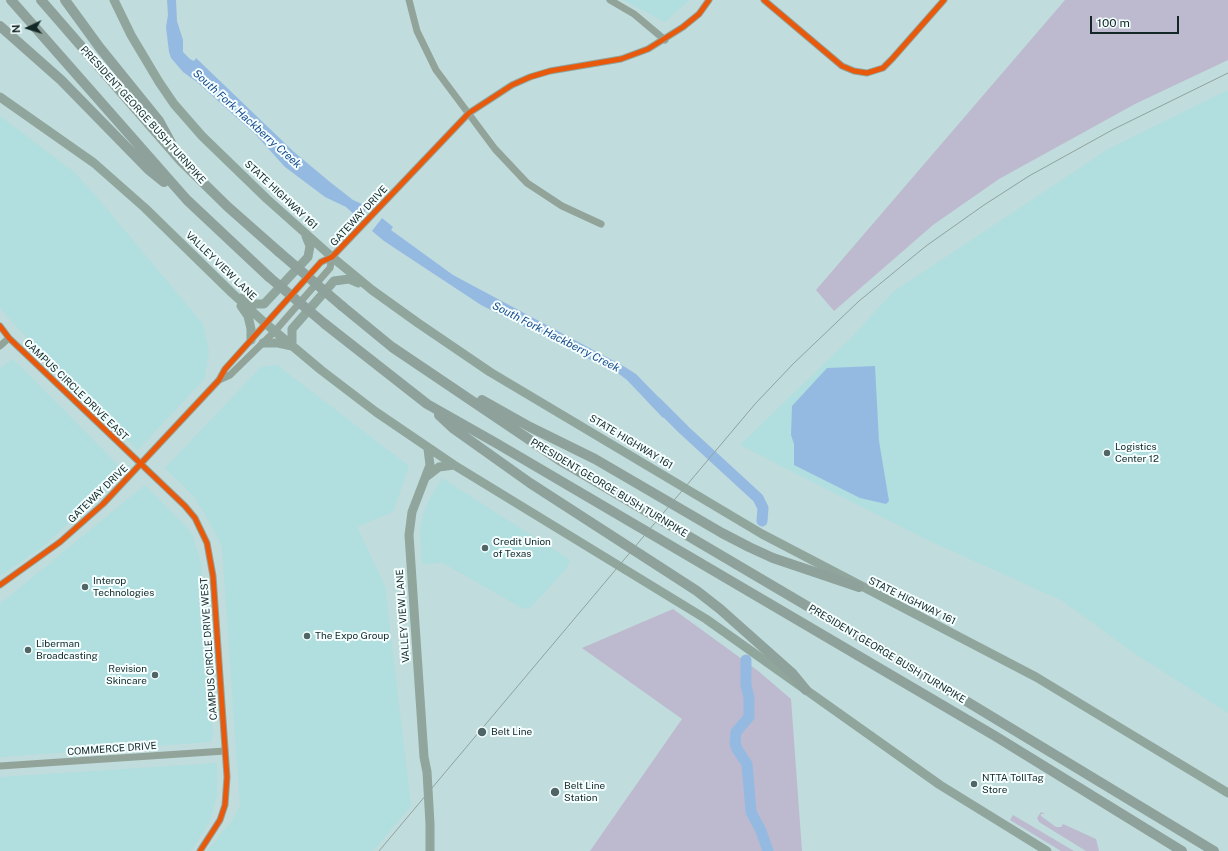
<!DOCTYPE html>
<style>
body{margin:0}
#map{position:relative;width:1228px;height:851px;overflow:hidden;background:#c0dcdc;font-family:"Public Sans",sans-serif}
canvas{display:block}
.north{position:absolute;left:8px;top:8px;width:40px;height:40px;-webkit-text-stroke:3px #f5ffff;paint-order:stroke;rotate:266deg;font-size:11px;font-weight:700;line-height:16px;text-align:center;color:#142727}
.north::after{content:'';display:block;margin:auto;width:14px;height:18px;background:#142727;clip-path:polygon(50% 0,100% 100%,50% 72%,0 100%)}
.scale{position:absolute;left:1090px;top:16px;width:89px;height:18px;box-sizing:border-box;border:2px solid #142727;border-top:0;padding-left:5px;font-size:12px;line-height:14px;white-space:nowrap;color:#142727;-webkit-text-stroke:3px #f5ffff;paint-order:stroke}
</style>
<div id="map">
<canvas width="1228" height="851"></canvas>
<div class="north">N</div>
<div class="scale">100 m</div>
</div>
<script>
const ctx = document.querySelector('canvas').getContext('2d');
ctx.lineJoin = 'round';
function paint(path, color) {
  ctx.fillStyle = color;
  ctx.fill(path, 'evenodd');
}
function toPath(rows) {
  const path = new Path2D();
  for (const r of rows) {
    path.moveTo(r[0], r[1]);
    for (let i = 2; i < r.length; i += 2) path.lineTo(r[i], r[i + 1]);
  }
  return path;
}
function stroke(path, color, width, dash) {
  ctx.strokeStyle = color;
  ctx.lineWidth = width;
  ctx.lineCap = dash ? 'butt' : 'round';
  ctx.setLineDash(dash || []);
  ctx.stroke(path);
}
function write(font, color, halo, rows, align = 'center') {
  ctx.font = font + ' "Public Sans",sans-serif';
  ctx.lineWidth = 4;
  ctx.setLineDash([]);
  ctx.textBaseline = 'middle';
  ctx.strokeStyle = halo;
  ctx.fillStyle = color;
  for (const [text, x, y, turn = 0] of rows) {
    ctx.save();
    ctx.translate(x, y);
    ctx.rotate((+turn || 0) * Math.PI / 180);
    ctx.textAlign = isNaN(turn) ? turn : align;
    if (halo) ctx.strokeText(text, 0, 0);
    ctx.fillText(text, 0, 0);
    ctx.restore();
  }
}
paint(toPath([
 [623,0,689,0,665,22],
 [1228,90,1228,713,1134,653,1061,600,923,538,740,445,852,337,893,292,1110,148],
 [0,116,73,171,96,196,203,324,209,351,205,378,138,450,63,379,0,308],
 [13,359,125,472,42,547,0,576,0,368],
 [277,365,409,466,393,512,357,527,385,586,411,806,373,851,207,851,231,822,240,807,222,547,210,523,195,498,165,468,261,367],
 [442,478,570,560,566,569,529,609,522,608,443,563,422,564,420,528,424,512,431,496],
 [145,485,192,533,201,564,213,734,211,742,0,757,0,604],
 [217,763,217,794,210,821,191,851,0,851,0,777]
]), '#b1dedf');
paint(toPath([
 [1065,0,1228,0,1228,60,1135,104,999,179,933,225,834,311,816,290],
 [673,609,757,670,791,699,802,851,590,851,682,719,582,648],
 [1041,812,1045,814,1041,814,1041,816,1056,827,1061,827,1063,824,1096,839,1099,851,1086,851,1039,822,1037,818],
 [1013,815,1052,838,1074,851,1061,851,1010,820]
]), '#bdbacf');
paint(toPath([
 [167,0,176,0,177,21,183,40,183,52,190,59,194,61,196,58,294,152,330,182,353,200,369,207,358,218,346,207,325,197,285,167,256,135,197,82,183,72,171,58,169,52,166,27,168,15],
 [382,218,393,227,391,230,453,275,625,367,636,374,669,408,663,418,627,380,619,374,481,305,384,241,372,231],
 [875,366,879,441,889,501,886,504,860,498,794,465,794,444,791,435,792,406,827,368]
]), '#95bae2');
stroke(toPath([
 [656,402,684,430,758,498,763,508,762,521],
 [746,660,746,685,749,698,749,717,736,732,735,743,737,749,747,764,751,812,761,831,768,851]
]), '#95bae2', 11);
stroke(toPath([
 [409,0,417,31,436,70,495,149,527,183,562,206,601,224],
 [610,0,634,14,665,40],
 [764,0,842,66,854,71,867,73,883,68,892,59,944,0],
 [0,326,9,338,185,506,195,518,207,543,213,576,227,777,225,805,220,820,200,851],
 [0,346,9,338],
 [219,380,230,375,275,331,330,268,332,257],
 [0,585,60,542,103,504,219,380,225,369,321,262,332,257,469,113,512,85,530,77,550,71,621,59,648,49,683,27,699,14,709,0],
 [0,766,225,751]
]), '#92a39a', 7);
stroke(toPath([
 [114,0,131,35,159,82,174,104,202,136,267,199,332,257,372,290,418,323,490,372,762,534,1036,677,1228,793],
 [0,97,94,163,145,208,232,293,265,323,321,370,376,412,454,465,706,619,940,785,1047,851],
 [242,298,255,304,264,304,308,257,310,246,306,236],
 [241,306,248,316,251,329,251,340],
 [263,343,278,343,292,346,292,329,334,281,349,279,358,283],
 [428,449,430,465,412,512,409,535,424,757,427,772,430,824,430,851],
 [426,477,439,467,454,465]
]), '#90a59c', 9);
stroke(toPath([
 [11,0,187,200,269,277],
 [41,0,181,161,228,207,279,252],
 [65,0,100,48,159,121,171,143],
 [0,26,61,80,148,169,164,182],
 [342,306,392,347,561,461,880,649,1214,851],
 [325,324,427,404,496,443,995,736,1182,851],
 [482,400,530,427,595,459,722,533,749,547,773,558,859,587],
 [439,415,454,429,530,483,697,591,720,609,792,673,806,690]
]), '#8ea29b', 10);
stroke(toPath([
 [379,851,755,404,793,364,859,301,926,246,984,205,1029,176,1114,129,1228,73]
]), '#90a29e', 1);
stroke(toPath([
 [279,252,342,306],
 [269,277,325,324]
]), '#8ea29b', 10);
stroke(toPath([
 [764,0,842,66,854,71,867,73,883,68,892,59,944,0],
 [0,326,9,338,185,506,195,518,207,543,213,576,227,777,225,805,220,820,200,851],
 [0,585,60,542,103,504,219,380,225,369,321,262,332,257,469,113,512,85,530,77,550,71,621,59,648,49,683,27,699,14,709,0]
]), '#e8590c', 5);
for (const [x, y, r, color] of [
 [1107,453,4,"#506666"],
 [485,548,4,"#506666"],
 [85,587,4,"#506666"],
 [307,636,4,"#506666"],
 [28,650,4,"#506666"],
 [155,675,4,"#506666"],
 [482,732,5,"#506666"],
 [974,784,4,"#506666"],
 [555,792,5,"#506666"]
]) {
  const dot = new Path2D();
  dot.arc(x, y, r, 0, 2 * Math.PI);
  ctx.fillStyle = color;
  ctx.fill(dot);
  stroke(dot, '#f5ffff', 1.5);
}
write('10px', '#142727', '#f5ffff', [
 ["PRESIDENT GEORGE BUSH TURNPIKE",143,115,48],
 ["STATE HIGHWAY 161",281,195,43],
 ["GATEWAY DRIVE",359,216,-47],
 ["VALLEY VIEW LANE",221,266,44],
 ["CAMPUS CIRCLE DRIVE EAST",76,390,44],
 ["STATE HIGHWAY 161",631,442,31],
 ["PRESIDENT GEORGE BUSH TURNPIKE",609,488,31],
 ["GATEWAY DRIVE",98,494,-44],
 ["STATE HIGHWAY 161",912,601,26],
 ["VALLEY VIEW LANE",403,616,-94],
 ["CAMPUS CIRCLE DRIVE WEST",209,649,-94],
 ["PRESIDENT GEORGE BUSH TURNPIKE",887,654,31],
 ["COMMERCE DRIVE",112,749,-4]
]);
write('10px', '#142727', '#f5ffff', [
 ["Logistics",1115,447],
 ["Center 12",1115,459],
 ["Credit Union",493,542],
 ["of Texas",493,554],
 ["Interop",93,581],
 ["Technologies",93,593],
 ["The Expo Group",315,636],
 ["Liberman",36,644],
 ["Broadcasting",36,656],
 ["Revision",147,669,"right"],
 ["Skincare",147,681,"right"],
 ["Belt Line",491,732],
 ["NTTA TollTag",982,778],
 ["Store",982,790],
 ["Belt Line",564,786],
 ["Station",564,798]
], 'left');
write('italic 11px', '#14488c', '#f5ffff', [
 ["South Fork Hackberry Creek",247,119,42],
 ["South Fork Hackberry Creek",556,337,27]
]);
</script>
